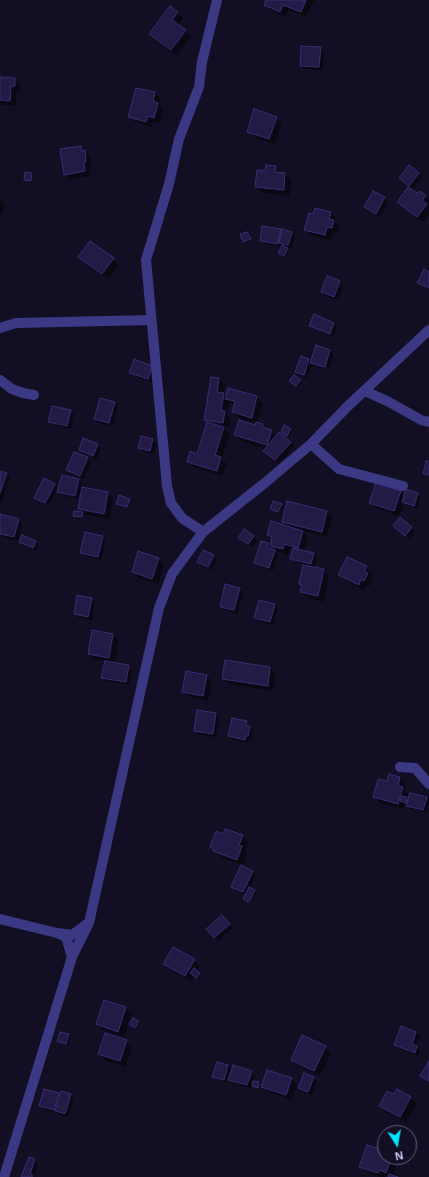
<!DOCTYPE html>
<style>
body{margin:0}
#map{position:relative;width:429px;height:1177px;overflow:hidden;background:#120f25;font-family:Arial,sans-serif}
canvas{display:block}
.north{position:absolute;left:377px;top:1125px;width:40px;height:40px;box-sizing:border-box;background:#120f25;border:1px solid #615d7c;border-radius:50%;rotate:169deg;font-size:11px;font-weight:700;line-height:16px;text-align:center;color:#d7d2ff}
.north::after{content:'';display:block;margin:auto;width:14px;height:18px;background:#00e6fd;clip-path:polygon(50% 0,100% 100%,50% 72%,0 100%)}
</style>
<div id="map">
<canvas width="429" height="1177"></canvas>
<div class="north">N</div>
</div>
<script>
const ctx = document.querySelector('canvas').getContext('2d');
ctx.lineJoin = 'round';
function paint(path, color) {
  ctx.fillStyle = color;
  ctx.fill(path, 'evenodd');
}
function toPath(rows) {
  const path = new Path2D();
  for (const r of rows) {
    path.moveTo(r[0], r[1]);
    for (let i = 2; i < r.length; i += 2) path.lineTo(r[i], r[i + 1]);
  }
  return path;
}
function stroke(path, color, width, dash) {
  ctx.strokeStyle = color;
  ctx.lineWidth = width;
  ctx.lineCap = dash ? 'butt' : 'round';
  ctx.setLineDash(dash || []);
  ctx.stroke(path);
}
paint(toPath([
 [267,0,314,0,306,17,289,10,286,17,271,10,265,4],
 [177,12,183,18,178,25,191,36,177,55,156,40,150,34],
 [320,48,324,52,323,70,305,69,301,65],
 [0,78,15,79,20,85,20,92,16,92,16,106,0,105],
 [137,89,155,93,161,99,159,105,163,109,160,123,153,121,152,127,135,122,129,116],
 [276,118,282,123,275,144,254,137,248,131],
 [80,147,90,157,92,167,89,166,90,176,70,180,65,174],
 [275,167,281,174,285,174,291,180,289,196,262,193,256,187,266,172],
 [32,174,33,176,32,182,26,181,25,179],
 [418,174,422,177,413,189,404,182],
 [373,192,384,198,388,202,380,217,368,210,365,207],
 [420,192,429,200,429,205,428,206,429,208,429,214,423,222,404,208,398,202,417,195],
 [0,200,5,204,2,215,0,214],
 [331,213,336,219,335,223,339,226,337,233,333,232,331,240,311,235,305,230,314,215],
 [280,230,282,232,291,233,295,236,292,249,286,247,289,250,286,257,279,253,282,247,265,244,261,241],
 [247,233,251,241,246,243,244,241],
 [90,242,113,259,119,265,108,279,85,263,79,257],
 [429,273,429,289,422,286,419,282],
 [340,281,343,285,338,300,325,296,322,292],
 [315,316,334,324,338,327,333,337,314,329,311,326],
 [330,350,334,354,329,368,315,363,315,365,328,371,315,366,312,364,308,378,300,376,296,372,301,357,309,360,312,363],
 [134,361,156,371,151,382,134,376,130,372],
 [219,379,225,385,223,394,226,397,228,389,257,397,263,403,257,423,262,425,277,437,290,442,294,446,279,463,268,454,266,449,241,441,236,435,256,426,257,423,239,418,233,412,235,405,232,404,229,401,227,415,230,418,229,428,223,427,230,434,222,459,227,464,222,476,194,467,188,461,198,455,208,422,205,419],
 [300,381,302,382,298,387,292,382],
 [114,403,118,407,113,426,99,423,95,419],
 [70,411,74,414,71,429,53,425,49,422],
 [290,430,292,431,289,437,282,432],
 [152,440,156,444,154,454,143,452,139,448],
 [97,445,101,448,97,459,84,454,80,450],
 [87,458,91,462,84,479,71,474,67,470],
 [0,472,7,474,10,478,1,503,0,503],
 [78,479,82,483,81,488,107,493,113,499,109,519,84,514,83,518,76,517,74,515,75,512,83,513,79,508,82,492,80,492,78,499,62,495,57,490,49,506,39,501,35,497,54,485,59,489],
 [400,492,405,497,417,494,421,498,417,509,407,505,404,502,399,516,376,508,370,502],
 [129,500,131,502,128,508,117,503],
 [281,505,283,506,280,513,271,509],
 [327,512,332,518,327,537,302,531,308,537,304,552,314,554,317,558,315,568,324,570,329,576,324,602,307,598,302,592,303,586,300,584,304,565,295,562,291,559,294,550,290,549,288,555,277,551,272,546,271,549,274,551,278,554,273,571,259,566,255,563,267,544,270,547,273,539,268,535,288,527,283,522],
 [0,515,19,520,22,524,18,541,2,537,0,534],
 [400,518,415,531,409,539,398,529],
 [253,536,257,540,252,547,239,537],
 [102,537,106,540,101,560,85,556,81,552],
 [20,542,35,542,39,545,36,551,24,545],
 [213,556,217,559,212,570,202,566,198,562],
 [158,559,164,564,158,584,139,578,133,572],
 [366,567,372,573,370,577,373,580,370,586,367,585,364,590,345,580,339,574],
 [239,589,243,592,238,614,224,610,221,607],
 [91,599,95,602,92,620,79,618,75,614],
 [275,605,278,609,273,626,258,621,255,618],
 [112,634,118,640,115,664,128,666,132,670,129,685,106,681,103,677,106,661,95,660,89,654],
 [226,661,270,668,276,673,273,691,229,684,223,678],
 [207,676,212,681,208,701,189,697,183,691],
 [215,714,219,718,216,737,198,735,195,731],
 [246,722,253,730,251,739,249,739,248,743,233,740,229,736],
 [390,776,400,778,406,784,404,790,408,794,407,798,409,800,426,798,429,801,427,813,411,809,407,806,408,804,405,803,404,809,380,803,374,797,388,783],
 [224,835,242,836,248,842,245,850,247,853,243,865,220,857,211,847],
 [252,871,256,875,250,888,256,892,250,903,246,900,246,895,236,890,232,887],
 [226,920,233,928,218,941,215,937],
 [194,960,200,966,197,971,201,975,199,979,194,976,191,981,170,970,164,964],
 [105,1001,126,1008,132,1014,124,1037,103,1030,97,1024],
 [138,1022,140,1023,136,1029,130,1024],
 [401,1027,416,1033,420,1036,416,1046,420,1050,418,1056,399,1049,395,1045],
 [68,1035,70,1037,68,1045,60,1042,58,1041],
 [126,1041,132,1047,125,1067,105,1060,99,1054],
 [325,1047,331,1053,320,1076,298,1065,292,1059],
 [218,1063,228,1066,232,1070,251,1072,255,1075,253,1082,259,1083,260,1085,259,1089,254,1087,252,1085,251,1089,233,1083,229,1079,228,1083,217,1080,213,1077],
 [313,1077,317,1081,312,1095,303,1091,299,1088],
 [291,1079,297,1085,292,1100,268,1092,262,1086],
 [397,1090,411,1098,417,1104,406,1122,386,1111,380,1105,394,1096],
 [58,1094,60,1096,70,1094,74,1098,68,1117,44,1110,40,1106],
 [385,1152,385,1157,395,1157,398,1160,393,1176,395,1177,389,1177,385,1175,385,1177,380,1177,366,1172,361,1167],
 [35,1160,38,1164,34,1177,22,1177]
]), '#0007');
const building = toPath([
 [266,0,306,0,301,12,283,5,280,12,264,5,266,0],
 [170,6,178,12,172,20,186,30,171,50,149,34,170,6],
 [301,46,321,47,319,67,300,66,301,46],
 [0,77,15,78,15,86,11,86,10,101,0,100,0,77],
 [136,88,155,92,153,101,158,103,154,118,148,116,146,122,128,117,136,88],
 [254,109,277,117,269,139,247,132,254,109],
 [81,146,81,151,85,150,86,162,84,161,85,171,64,175,60,149,81,146],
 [266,165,276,166,275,172,285,173,284,190,255,187,257,170,265,171,266,165],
 [409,165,419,173,409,186,399,178,409,165],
 [25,172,32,173,31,181,24,180,25,172],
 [408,187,417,193,419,191,426,195,422,201,427,204,417,217,397,202,408,187],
 [373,191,385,197,376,214,364,207,373,191],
 [315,208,331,212,329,219,334,220,332,228,327,227,325,235,304,230,309,213,313,214,315,208],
 [262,226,281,229,278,244,260,241,262,226],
 [282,229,292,232,288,245,279,243,282,229],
 [247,232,251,239,243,242,240,234,247,232],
 [90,241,114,258,102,274,78,257,90,241],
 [282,245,288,248,284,256,278,253,282,245],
 [424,269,429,272,429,288,417,283,424,269],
 [327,276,340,281,334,297,321,292,327,276],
 [314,314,334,323,330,334,309,326,314,314],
 [316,345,330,350,325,367,310,363,316,345],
 [301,356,309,359,304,375,295,372,301,356],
 [134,359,152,366,148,379,129,373,134,359],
 [294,375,301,380,296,386,289,381,294,375],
 [211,377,219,378,217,392,224,393,221,411,225,411,223,423,204,420,211,377],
 [228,388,257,396,252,418,232,412,235,401,225,399,228,388],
 [100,398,115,402,109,423,94,419,100,398],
 [52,406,71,410,67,426,48,422,52,406],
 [239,420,255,425,256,422,263,424,262,427,272,430,267,445,234,435,239,420],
 [207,422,224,427,215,455,221,457,217,471,187,462,190,451,197,454,207,422],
 [284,425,291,429,287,436,281,432,284,425],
 [279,432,291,442,275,460,263,451,279,432],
 [141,436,153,439,150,451,138,448,141,436],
 [83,438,98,444,93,456,79,450,83,438],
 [74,452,88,457,80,476,66,470,74,452],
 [426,461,429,461,429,475,423,474,426,461],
 [0,471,7,473,0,493,0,471],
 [62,475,79,479,75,496,57,492,62,475],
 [44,478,55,484,45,503,34,498,44,478],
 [376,483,401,491,394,511,369,503,376,483],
 [82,487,108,492,104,514,78,509,82,487],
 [406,489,418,493,414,506,402,502,406,489],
 [119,495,130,499,127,507,116,504,119,495],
 [273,501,282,504,278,512,270,509,273,501],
 [287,501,327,511,322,532,282,522,287,501],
 [74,511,83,512,82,517,73,516,74,511],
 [0,514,19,519,14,537,0,534,0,514],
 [400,517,412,527,405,536,393,526,400,517],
 [271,521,303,531,298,548,284,544,283,549,270,546,272,537,267,535,271,521],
 [244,529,254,536,248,544,238,538,244,529],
 [85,532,103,536,98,557,80,553,85,532],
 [22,535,36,541,33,548,19,542,22,535],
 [261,541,268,543,267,547,275,550,269,568,254,563,261,541],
 [293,548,314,553,311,564,290,559,293,548],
 [203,550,214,555,208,567,197,562,203,550],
 [138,551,159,558,152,579,132,572,138,551],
 [347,557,367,566,364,572,368,573,364,581,361,579,359,585,338,575,347,557],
 [303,565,324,569,318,596,300,592,302,585,299,584,303,565],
 [225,584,240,588,234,610,220,607,225,584],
 [77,595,92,598,88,617,74,614,77,595],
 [259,600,275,604,270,622,254,618,259,600],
 [92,630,113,634,109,658,88,654,92,630],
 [225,660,270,667,268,686,222,679,225,660],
 [105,661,129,665,126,682,101,678,105,661],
 [186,671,207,675,203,696,182,692,186,671],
 [197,710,216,713,213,734,194,731,197,710],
 [232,718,247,721,246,725,250,726,248,736,246,736,245,740,228,736,232,718],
 [389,774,400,777,398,786,403,787,398,804,373,797,378,779,387,781,389,774],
 [410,793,427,797,423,810,406,806,410,793],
 [402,796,407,797,406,803,400,801,402,796],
 [225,829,243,835,239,845,242,846,237,860,213,851,214,849,210,847,216,831,223,834,225,829],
 [241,865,253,871,243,892,231,887,241,865],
 [249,887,255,890,249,902,243,899,249,887],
 [222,915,230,924,214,938,206,929,222,915],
 [173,947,195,959,185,976,163,964,173,947],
 [194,968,200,973,197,978,190,973,194,968],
 [104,1000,126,1007,118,1032,96,1024,104,1000],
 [133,1018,139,1021,135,1028,129,1024,133,1018],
 [401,1026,416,1032,412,1044,417,1046,415,1053,394,1045,401,1026],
 [60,1032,69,1034,66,1044,57,1041,60,1032],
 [105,1033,127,1040,120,1061,98,1054,105,1033],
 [302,1035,326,1046,314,1071,291,1060,302,1035],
 [429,1061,429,1081,420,1076,429,1061],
 [217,1062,228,1065,224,1080,212,1077,217,1062],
 [233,1065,252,1071,247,1085,228,1080,233,1065],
 [267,1070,292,1078,286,1095,261,1087,267,1070],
 [304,1073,314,1077,308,1092,298,1088,304,1073],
 [253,1081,259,1082,258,1088,252,1086,253,1081],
 [44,1089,59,1093,54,1110,39,1106,44,1089],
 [397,1089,411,1097,400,1117,379,1106,387,1091,394,1094,397,1089],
 [61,1091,71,1094,65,1114,55,1111,61,1091],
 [367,1145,385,1151,385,1157,392,1157,386,1173,380,1170,378,1173,359,1167,367,1145],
 [29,1157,35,1159,30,1174,33,1175,32,1177,21,1177,29,1157],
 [389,1174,398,1177,388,1177,389,1174]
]);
paint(building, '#231b46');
stroke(building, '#3a2c72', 1);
stroke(toPath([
 [0,328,16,323,151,320],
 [0,380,12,389,23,393,34,395],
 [365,391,389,402,421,420,429,422],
 [311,444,339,469,403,486],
 [203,532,182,518,171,503,167,486,146,260,169,184,179,139,199,87,202,62,217,0],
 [400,767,415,768,429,784],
 [0,919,57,933,72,935,87,924],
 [57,933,66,937,72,957],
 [4,1177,72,957,89,923,159,608,172,574,203,532,266,482,311,444,348,406,429,330]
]), '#3c3984', 10);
</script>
